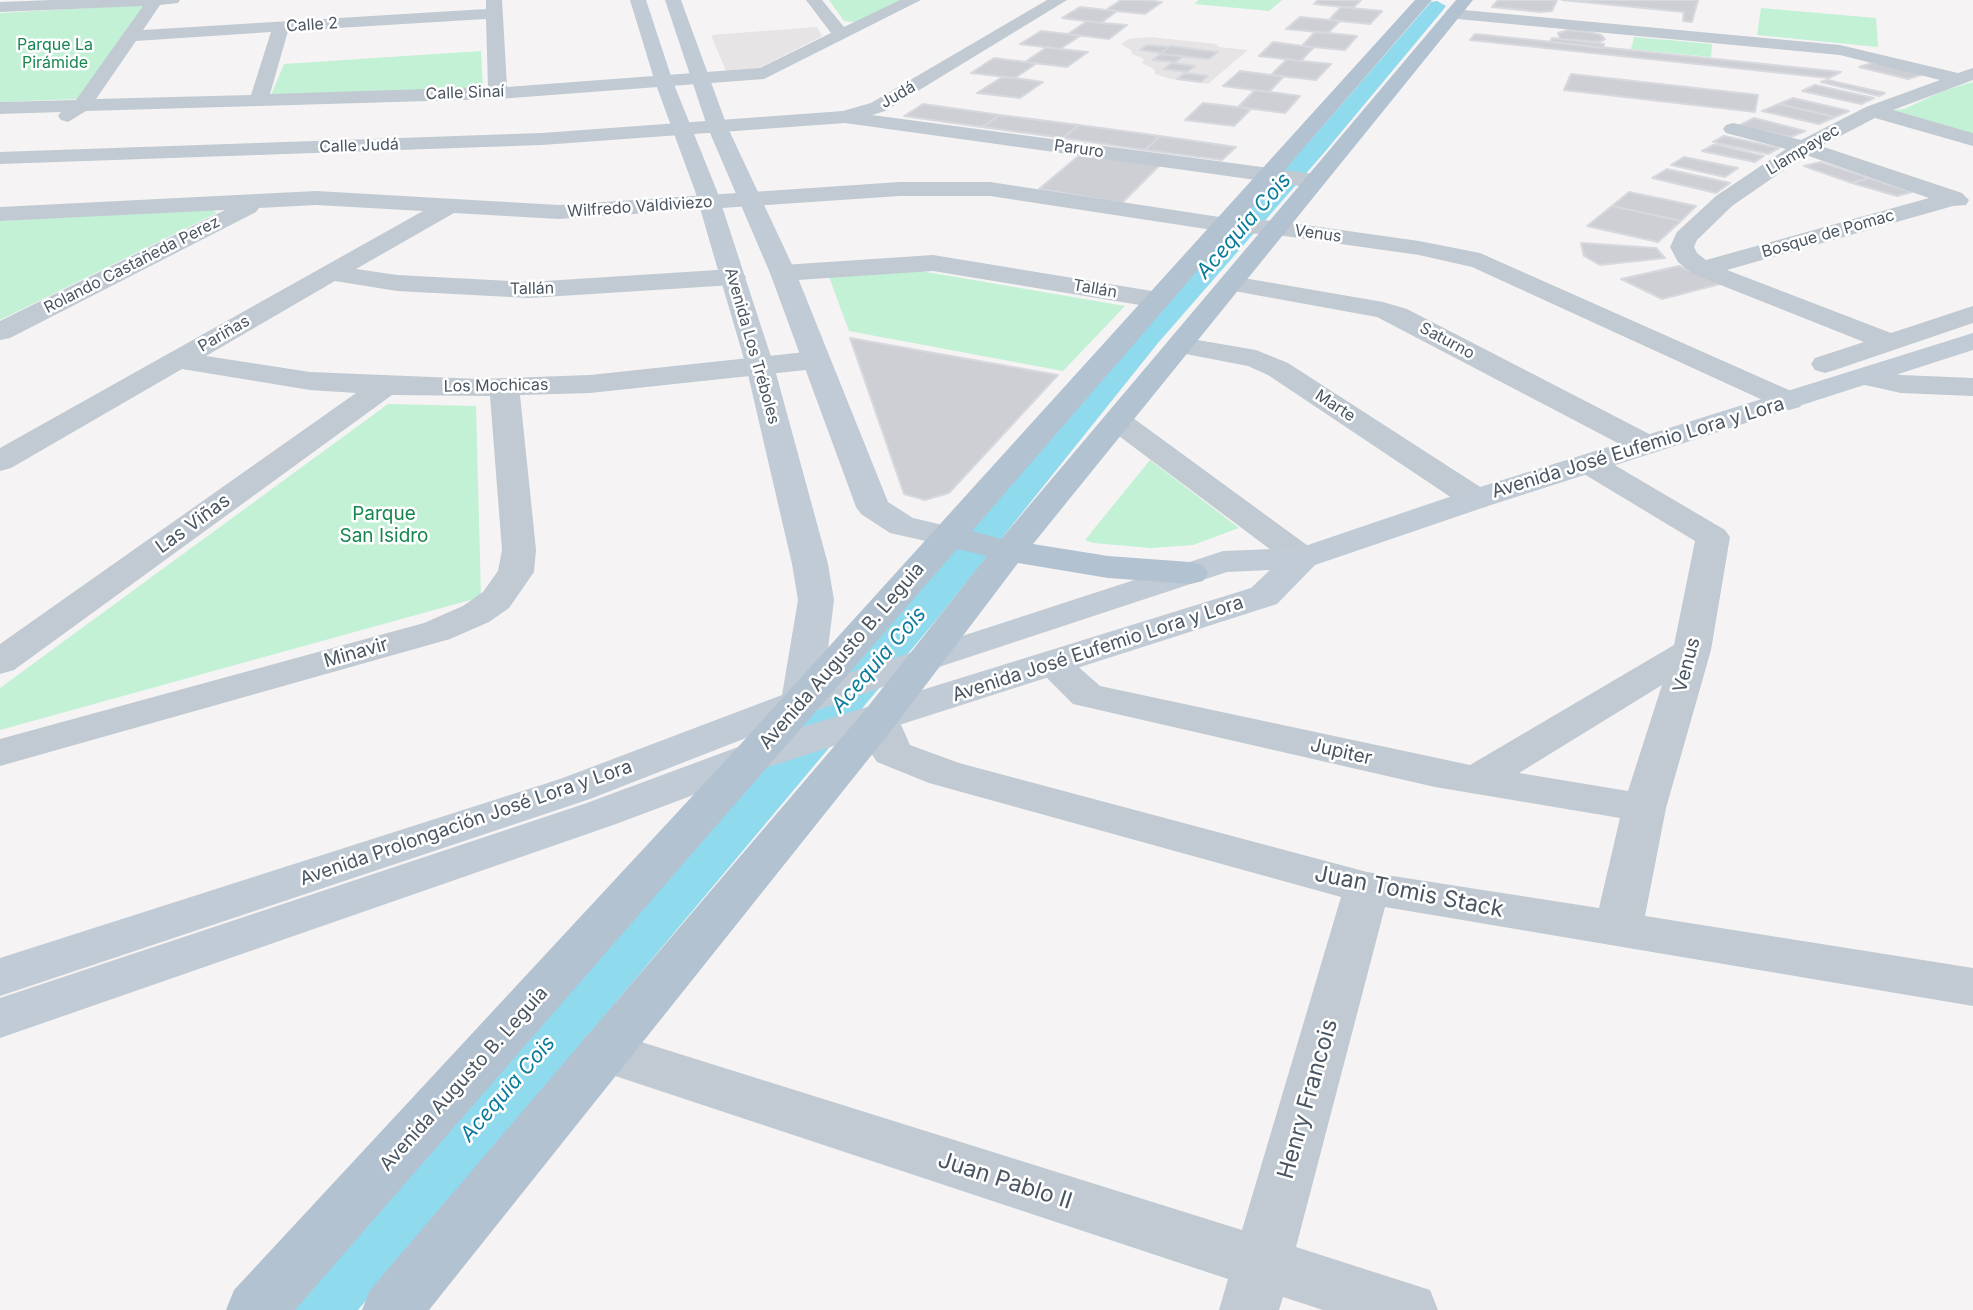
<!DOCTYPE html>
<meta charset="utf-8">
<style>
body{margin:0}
canvas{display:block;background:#f5f3f3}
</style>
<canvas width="1973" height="1310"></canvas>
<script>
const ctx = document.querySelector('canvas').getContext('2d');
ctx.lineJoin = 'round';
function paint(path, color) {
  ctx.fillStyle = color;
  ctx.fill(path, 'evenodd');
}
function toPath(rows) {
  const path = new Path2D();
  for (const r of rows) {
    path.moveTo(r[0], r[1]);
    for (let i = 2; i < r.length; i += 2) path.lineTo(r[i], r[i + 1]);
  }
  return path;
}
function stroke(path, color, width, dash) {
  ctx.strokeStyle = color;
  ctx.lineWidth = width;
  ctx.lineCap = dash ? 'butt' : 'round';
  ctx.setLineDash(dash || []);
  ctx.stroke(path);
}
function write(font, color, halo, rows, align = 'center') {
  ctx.font = font + ' Inter,sans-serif';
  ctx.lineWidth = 5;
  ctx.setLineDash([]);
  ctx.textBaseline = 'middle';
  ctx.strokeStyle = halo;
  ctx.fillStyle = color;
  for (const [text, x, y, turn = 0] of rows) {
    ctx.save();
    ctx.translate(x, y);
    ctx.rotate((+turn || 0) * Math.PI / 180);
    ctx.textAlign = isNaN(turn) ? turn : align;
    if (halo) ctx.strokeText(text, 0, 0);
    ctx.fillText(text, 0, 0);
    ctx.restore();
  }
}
paint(toPath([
 [817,27,822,36,759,68,726,71,711,35],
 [1150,37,1216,44,1219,47,1248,50,1208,84,1171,79,1155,74,1154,69,1142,63,1144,59,1132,54,1131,50,1121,44,1129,39]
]), '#e6e4e5');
paint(toPath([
 [829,0,903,0,859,22,851,22,844,21],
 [1199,0,1282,0,1269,11,1194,4],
 [144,5,78,99,0,102,0,13],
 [1761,8,1876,18,1878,47,1757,35],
 [1634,37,1712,44,1711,57,1631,49],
 [481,51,483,89,271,95,284,64],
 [1973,82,1973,133,1892,110,1904,109,1943,91],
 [210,209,217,213,0,320,0,221],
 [915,270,1125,306,1063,371,849,331,829,277],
 [388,404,476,406,481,597,0,730,0,688],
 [1150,460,1239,528,1193,545,1151,548,1093,543,1085,540]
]), '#c3f1d5');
paint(toPath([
 [1437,1,1446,6,1443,10,1323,154,1158,343,937,619,358,1310,283,1310,293,1288,909,601,1136,331,1307,144,1431,2,1437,1]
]), '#90daee');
const building = toPath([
 [1121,0,1144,0,1162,2,1145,14,1106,10,1121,0],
 [1318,0,1361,0,1353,8,1314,4,1318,0],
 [1498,0,1557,0,1552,11,1540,12,1492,7,1498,0],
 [1562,0,1698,0,1692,22,1683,21,1684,12,1562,0],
 [1080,7,1106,10,1117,11,1101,23,1062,18,1080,7],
 [1341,7,1382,11,1370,24,1329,20,1341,7],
 [1300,17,1329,20,1340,21,1328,33,1286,29,1300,17],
 [1087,21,1101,23,1127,25,1109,39,1068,34,1087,21],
 [1568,30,1589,32,1601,35,1605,39,1599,42,1560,39,1558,33,1568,30],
 [1041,31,1068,34,1080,36,1060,49,1020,44,1041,31],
 [1315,32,1328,33,1357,36,1345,50,1302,46,1315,32],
 [1475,34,1841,72,1829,78,1470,40,1475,34],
 [1552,38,1604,44,1603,48,1550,42,1552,38],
 [1273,42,1302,46,1314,47,1301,61,1259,56,1273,42],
 [1147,45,1169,47,1161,53,1140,50,1147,45],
 [1170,46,1218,52,1209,59,1160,54,1170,46],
 [1047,47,1060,49,1088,52,1067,67,1025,62,1047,47],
 [1160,54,1183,56,1176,62,1153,60,1160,54],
 [994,58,1025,62,1037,63,1015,78,971,73,994,58],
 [1287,59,1301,61,1331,64,1316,80,1271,75,1287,59],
 [1875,62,1924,74,1908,79,1859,67,1875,62],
 [1172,63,1195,66,1187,72,1164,69,1172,63],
 [1240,71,1271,75,1284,76,1269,92,1223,86,1240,71],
 [1185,73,1208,76,1201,82,1177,79,1185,73],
 [1571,74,1758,95,1755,112,1564,90,1571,74],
 [1002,77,1015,78,1043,82,1020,98,977,93,1002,77],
 [1827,80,1885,93,1879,96,1821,82,1827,80],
 [1815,85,1874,98,1861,104,1802,91,1815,85],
 [1255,90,1300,96,1285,113,1238,107,1255,90],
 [1793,98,1849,111,1835,117,1779,104,1793,98],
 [1203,103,1238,107,1251,109,1234,126,1185,120,1203,103],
 [923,104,1000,115,982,127,904,116,923,104],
 [1779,104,1835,117,1819,124,1762,111,1779,104],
 [1000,115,1079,125,1063,138,982,127,1000,115],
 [1754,118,1805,131,1791,137,1738,126,1754,118],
 [1079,125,1160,136,1145,150,1063,138,1079,125],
 [1160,136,1236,147,1222,160,1145,150,1160,136],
 [1724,136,1779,148,1768,154,1713,142,1724,136],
 [1713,145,1717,145,1764,156,1755,162,1702,151,1713,145],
 [1082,153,1160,165,1122,203,1039,189,1082,153],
 [1684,157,1738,168,1725,177,1671,165,1684,157],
 [1821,162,1869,178,1852,183,1804,166,1821,162],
 [1667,169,1730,183,1716,193,1652,178,1667,169],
 [1869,178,1912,192,1897,196,1852,183,1869,178],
 [1629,192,1696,206,1681,221,1612,206,1629,192],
 [1612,206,1681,221,1658,242,1587,226,1612,206],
 [1581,243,1656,248,1665,258,1600,265,1584,256,1581,243],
 [1679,266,1720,284,1662,299,1621,279,1679,266],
 [850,338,1058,375,949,493,925,500,904,494,850,338]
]);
paint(building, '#cdcfd5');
stroke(building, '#d7d9de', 2);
paint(toPath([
 [52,0,180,0,178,3,160,5,143,30,486,9,486,0,502,0,507,87,760,68,831,33,806,0,822,0,844,27,900,0,921,0,764,79,498,99,86,111,68,122,61,120,58,116,61,112,0,114,0,102,76,100,143,6,0,12,0,2,52,0],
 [486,19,488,87,270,94,288,31,486,19],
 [271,32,251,95,96,99,136,41,271,32],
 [1047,0,1067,0,885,111,872,115,1314,174,1322,176,1325,181,1322,186,1314,188,845,123,542,145,0,164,0,152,542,133,843,111,871,103,1047,0],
 [1453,9,1840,45,1958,73,1973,68,1973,80,1893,110,1973,133,1973,146,1875,118,1821,146,1962,193,1969,200,1966,205,1953,206,1727,270,1891,333,1973,306,1973,323,1835,370,1825,373,1815,370,1811,364,1815,358,1864,342,1693,274,1678,262,1670,247,1677,232,1716,196,1786,149,1726,133,1723,129,1726,125,1733,123,1801,140,1866,107,1940,80,1840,55,1447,18,1445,14,1447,10,1453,9],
 [1806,155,1929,198,1706,260,1697,253,1694,247,1697,240,1732,206,1806,155],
 [900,182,990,182,1226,218,1277,221,1419,241,1480,253,1800,395,1804,401,1800,407,1789,410,1778,407,1472,267,1419,255,1277,235,1226,232,990,196,900,196,559,219,454,213,356,269,397,275,529,282,733,269,742,272,746,277,742,282,733,285,529,298,397,291,335,281,206,356,310,372,480,379,590,375,815,351,825,354,829,360,825,366,815,369,590,393,520,395,536,550,534,572,509,608,489,622,450,639,0,766,0,739,424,623,463,606,483,592,498,571,502,550,490,396,392,395,14,670,0,674,0,644,356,393,310,390,182,369,11,468,0,471,0,448,423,211,316,205,259,208,256,212,10,338,0,340,0,321,225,210,0,221,0,207,316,191,559,205,900,182],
 [933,255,1158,292,1167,294,1171,300,1167,306,1158,308,933,271,783,281,774,278,770,273,774,268,783,265,933,255],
 [1232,276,1383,302,1407,309,1657,438,1662,445,1657,452,1646,454,1635,452,1377,317,1223,289,1219,284,1223,279,1232,276],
 [1180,337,1256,350,1288,363,1488,492,1493,499,1488,506,1476,509,1464,506,1268,375,1248,366,1170,351,1166,345,1170,339,1180,337],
 [1866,368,1901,375,1973,378,1973,396,1901,393,1856,383,1851,377,1856,371,1866,368],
 [1118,412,1129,415,1315,551,1321,558,1315,565,1303,569,1291,565,1107,427,1103,421,1107,415,1118,412],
 [1590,454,1601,457,1725,530,1730,537,1711,650,1666,808,1645,916,1973,968,1973,1006,1385,907,1296,1247,1430,1290,1438,1310,1323,1310,1283,1297,1279,1310,1219,1310,1228,1279,585,1066,577,1051,585,1036,603,1030,1242,1230,1341,897,929,783,877,762,871,753,860,718,866,709,880,705,894,709,910,745,959,763,1367,872,1599,908,1620,818,1435,787,1073,704,1032,663,1037,655,1051,651,1065,655,1100,686,1470,765,1674,645,1695,541,1579,471,1574,464,1579,457,1590,454],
 [1662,685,1628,791,1519,773,1662,685]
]), '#c1cad2');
paint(toPath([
 [630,0,646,0,673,82,717,191,774,366,828,564,834,600,824,681,1211,555,1223,551,1299,548,1464,492,1973,333,1973,350,1488,506,1315,565,1277,604,768,767,616,824,0,1038,0,998,584,804,738,747,1251,588,1270,570,1227,572,939,667,815,711,590,799,0,996,0,958,560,779,782,695,798,600,792,564,746,366,720,277,695,191,655,82,630,0],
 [665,0,681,0,727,126,796,273,888,502,913,518,960,529,965,536,960,543,948,546,890,533,861,514,856,507,770,273,707,126,665,0]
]), '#c1cbd6');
paint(toPath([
 [1415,0,1432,0,972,531,1001,539,1456,0,1473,0,1033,544,1108,556,1190,562,1203,565,1208,573,1203,581,1190,584,1108,578,1018,563,894,727,429,1310,362,1310,370,1290,866,709,987,556,957,549,295,1310,226,1310,234,1290,738,747,1415,0]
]), '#b3c2d1');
write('16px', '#4a5661', '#fff', [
 ["Calle 2",312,25,-4],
 ["Calle Sinaí",465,93,-2],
 ["Judá",898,95,-30],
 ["Calle Judá",359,146,-2],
 ["Paruro",1079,149,8],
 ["Llampayec",1803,150,-31],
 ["Wilfredo Valdiviezo",640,207,-4],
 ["Venus",1318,234,8],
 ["Bosque de Pomac",1828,234,-16],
 ["Rolando Castañeda Perez",132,265,-27],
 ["Tallán",532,289,-1],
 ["Tallán",1095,289,10],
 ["Pariñas",224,334,-30],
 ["Saturno",1447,341,28],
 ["Avenida Los Tréboles",752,346,74],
 ["Los Mochicas",496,386,-1],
 ["Marte",1335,406,33]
]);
write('16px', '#17864f', '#fff', [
 ["Parque La",55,45],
 ["Pirámide",55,63]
]);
write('19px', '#4a5661', '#fff', [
 ["Avenida José Eufemio Lora y Lora",1638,448,-17],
 ["Las Viñas",193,524,-36],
 ["Avenida José Eufemio Lora y Lora",1098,649,-18],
 ["Minavir",356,653,-16],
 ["Avenida Augusto B. Leguia",842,656,-49],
 ["Venus",1687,665,-75],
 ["Jupiter",1341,752,13],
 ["Avenida Prolongación José Lora y Lora",466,823,-19],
 ["Avenida Augusto B. Leguia",464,1079,-48]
]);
write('19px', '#17864f', '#fff', [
 ["Parque",384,514],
 ["San Isidro",384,536]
]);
write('italic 21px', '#0c7c9b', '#fff', [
 ["Acequia Cois",1244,226,-49],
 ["Acequia Cois",879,660,-49],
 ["Acequia Cois",508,1089,-49]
]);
write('23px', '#4a5661', '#fff', [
 ["Juan Tomis Stack",1409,892,11],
 ["Henry Francois",1308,1099,-74],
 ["Juan Pablo II",1005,1181,18]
]);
</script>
